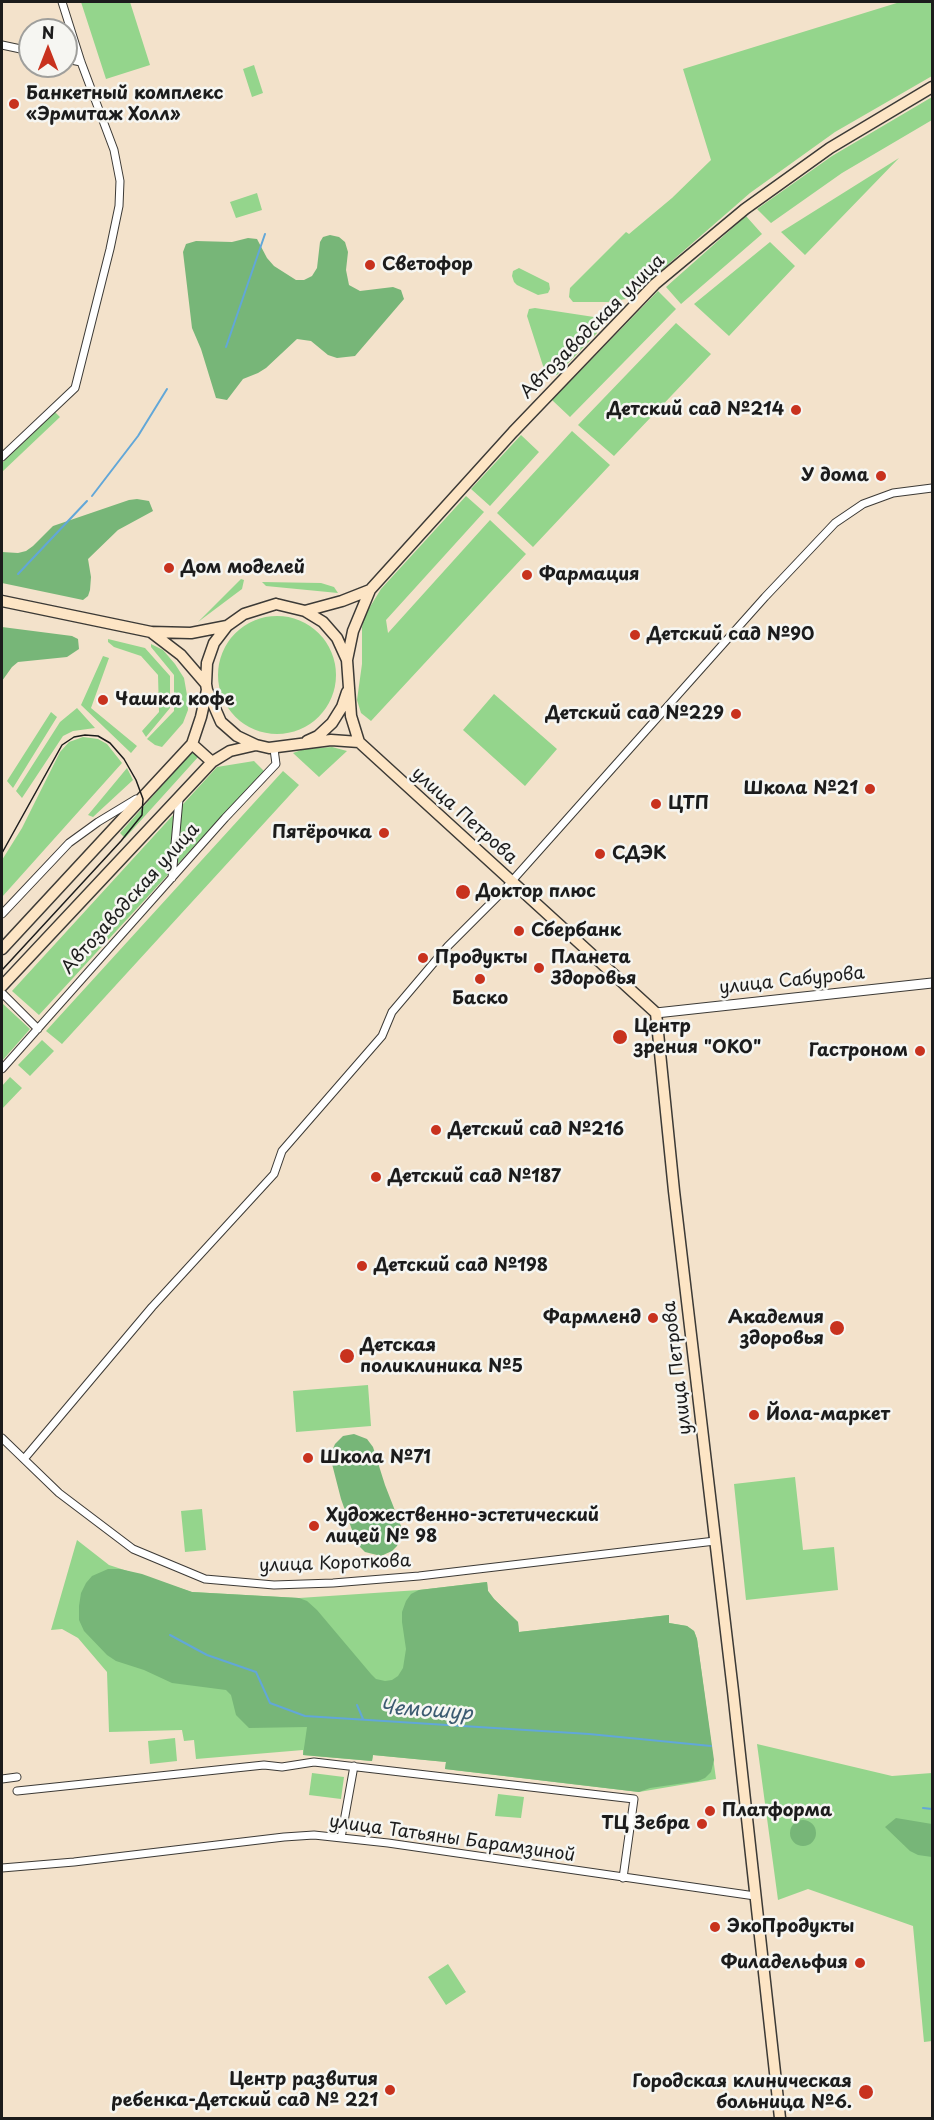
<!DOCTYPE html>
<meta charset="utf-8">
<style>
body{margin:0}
#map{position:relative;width:934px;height:2120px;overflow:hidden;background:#f3e2cb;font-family:"Playpen Sans",sans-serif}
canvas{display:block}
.frame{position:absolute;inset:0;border:3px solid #1c1c1c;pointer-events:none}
.north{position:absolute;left:18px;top:18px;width:60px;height:60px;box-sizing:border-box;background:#f6f6f2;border:2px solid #9f9f9c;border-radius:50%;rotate:0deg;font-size:16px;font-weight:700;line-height:24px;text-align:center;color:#1c1c1c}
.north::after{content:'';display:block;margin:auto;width:21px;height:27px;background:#c8321e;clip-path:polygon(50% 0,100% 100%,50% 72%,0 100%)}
</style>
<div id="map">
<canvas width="934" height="2120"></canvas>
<div class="frame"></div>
<div class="north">N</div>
</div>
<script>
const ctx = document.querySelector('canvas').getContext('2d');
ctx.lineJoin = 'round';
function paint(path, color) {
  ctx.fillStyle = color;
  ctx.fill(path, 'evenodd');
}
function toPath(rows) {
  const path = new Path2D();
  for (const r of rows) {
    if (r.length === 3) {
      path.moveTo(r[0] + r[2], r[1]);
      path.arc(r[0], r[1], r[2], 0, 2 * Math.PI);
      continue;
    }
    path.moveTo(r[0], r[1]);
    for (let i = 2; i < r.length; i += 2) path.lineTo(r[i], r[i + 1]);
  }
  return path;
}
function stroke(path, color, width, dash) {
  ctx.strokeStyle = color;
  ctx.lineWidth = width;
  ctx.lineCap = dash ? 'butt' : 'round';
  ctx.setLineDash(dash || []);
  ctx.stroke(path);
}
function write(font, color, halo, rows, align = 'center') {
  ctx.font = font + ' "Playpen Sans",sans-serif';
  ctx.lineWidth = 5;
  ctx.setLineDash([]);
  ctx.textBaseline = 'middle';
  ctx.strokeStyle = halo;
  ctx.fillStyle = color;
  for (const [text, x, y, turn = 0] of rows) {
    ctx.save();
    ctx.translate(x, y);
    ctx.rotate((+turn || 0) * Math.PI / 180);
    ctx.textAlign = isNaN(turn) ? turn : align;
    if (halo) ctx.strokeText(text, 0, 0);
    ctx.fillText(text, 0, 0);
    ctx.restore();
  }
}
paint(toPath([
 [81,2,130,2,150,65,106,79],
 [900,2,932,2,932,76,835,132,750,193,634,294,626,299,608,302,573,302,569,297,570,288,626,232,629,234,672,198,711,160,683,69],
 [254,65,263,93,252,97,243,69],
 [932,97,932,120,842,173,771,223,757,209,832,156],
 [899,158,805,255,781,232],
 [257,193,262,210,236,218,230,202],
 [746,216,762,234,681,304,666,287],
 [770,242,795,266,729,336,694,304],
 [519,268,549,283,550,289,548,293,538,295,517,285,514,282,512,276,513,271],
 [658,291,676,309,570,417,552,400],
 [535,308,594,317,598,323,597,333,557,375,547,375,545,372,527,316,529,309],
 [676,323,711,354,614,456,578,425],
 [55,412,60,417,2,472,2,463],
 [572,431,610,465,533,547,497,513],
 [521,435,539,452,490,506,471,489],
 [466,496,484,512,386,620,388,633,490,520,526,554,371,721,361,713,357,700,362,664,362,627,365,615,381,589],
 [241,579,244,580,242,589,198,622],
 [262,582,321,583,334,587,338,593,266,586],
 [277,675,59],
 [108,639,145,648,170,676,170,708,146,737,142,731,159,712,158,675,141,656,114,647,108,642],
 [151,644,163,650,175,664,184,678,187,695,188,710,183,723,162,747,155,745,147,739,174,711,174,675,151,647],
 [103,656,109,658,91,708,137,746,131,753,81,705],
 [494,694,557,749,525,786,463,730],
 [77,708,95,728,73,731,63,736,22,798,16,791,60,722],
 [51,712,57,717,13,788,7,781],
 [83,737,98,739,107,744,122,763,2,897,2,860,22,828,60,752,69,742],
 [332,747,347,751,319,777,293,753,304,749],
 [197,751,199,756,125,838,120,833,192,752],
 [254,761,265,772,187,854,39,1015,12,991,217,767],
 [127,768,133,780,93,817,88,815],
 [283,771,299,785,62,1044,46,1031],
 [2,1003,30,1029,2,1061],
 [42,1040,54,1051,30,1076,18,1065],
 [10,1077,22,1088,2,1109,2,1086],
 [368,1385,371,1426,296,1432,293,1391],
 [795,1477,803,1550,834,1547,838,1590,746,1600,734,1484],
 [202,1509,206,1550,185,1552,181,1511],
 [77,1540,109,1565,192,1592,299,1598,419,1590,487,1582,488,1591,494,1599,518,1622,519,1632,669,1615,669,1623,687,1626,694,1631,697,1639,716,1779,639,1792,445,1769,446,1762,373,1755,372,1761,303,1755,303,1750,196,1759,194,1740,184,1741,182,1730,109,1732,107,1672,78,1638,62,1629,51,1630],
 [175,1738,177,1761,150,1764,148,1741],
 [757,1744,892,1776,932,1773,932,2041,924,2042,913,1926,808,1889,778,1900],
 [312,1773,344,1777,341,1799,309,1795],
 [498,1794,524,1797,521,1818,495,1816],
 [448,1964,466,1992,446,2005,428,1977]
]), '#94d58c');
paint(toPath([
 [330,235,339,237,345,242,348,252,346,270,349,285,360,291,393,287,401,290,404,299,355,356,337,358,328,355,311,341,297,339,266,368,258,373,243,379,227,400,216,398,201,349,192,328,183,252,186,244,196,241,232,242,248,238,257,239,267,258,274,266,296,280,304,280,312,276,317,268,320,242,323,237],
 [137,499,149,501,153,511,118,530,88,559,91,577,90,590,88,596,83,600,2,583,2,552,18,553,26,551,33,546,53,526,129,500],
 [2,627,72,636,78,639,79,649,67,657,18,662,12,667,2,681],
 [354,1434,367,1439,373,1447,385,1485,401,1526,402,1533,397,1546,392,1551,381,1556,365,1552,357,1544,341,1499,331,1460,331,1453,335,1444,343,1436],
 [108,1569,120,1569,142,1574,192,1592,299,1598,307,1601,317,1610,371,1674,376,1679,385,1681,392,1680,398,1676,403,1668,406,1649,402,1622,402,1612,406,1601,411,1594,419,1590,487,1582,488,1591,494,1599,518,1622,519,1632,669,1615,669,1623,687,1626,694,1631,697,1639,714,1760,711,1772,705,1778,698,1781,650,1788,639,1792,445,1769,446,1762,373,1755,372,1761,303,1755,307,1727,249,1728,236,1715,231,1695,226,1690,172,1683,144,1670,116,1661,107,1655,84,1631,79,1620,79,1606,81,1593,86,1583,92,1576],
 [896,1818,932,1824,932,1857,918,1855,910,1851,885,1827],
 [803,1833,13]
]), '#77b678');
stroke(toPath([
 [226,347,265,234],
 [92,496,138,436,167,389],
 [18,574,87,501],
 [170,1635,207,1655,256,1672,270,1703,305,1716,589,1734,711,1746],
 [357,1705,363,1719],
 [923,1808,932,1809]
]), '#62a7d8', 2);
const minor = toPath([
 [2,45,30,51],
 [66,59,81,62],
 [2,457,75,388,110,249,119,206,120,181,114,150,81,62,62,2],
 [172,878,179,799],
 [2,914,69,843,98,822,136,799],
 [2,993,38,1029],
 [2,1069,225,818,276,764,274,749],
 [2,1438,59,1493,133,1549,205,1579,274,1585,333,1583,419,1576,715,1541],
 [24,1459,152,1307,274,1174,282,1151,382,1036,392,1012,448,946,503,891,765,597,835,523,863,504,893,493,932,488],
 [2,1779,17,1777],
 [17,1791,264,1765,282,1767,314,1762,634,1799,623,1878],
 [341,1838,354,1766],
 [2,1868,74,1862,284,1837,314,1835,388,1843,755,1896]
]);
const tertiary = toPath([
 [656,1013,932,983]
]);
const secondary = toPath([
 [2,601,151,632,181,655,206,684],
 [276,604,305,611,323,622,337,638,347,660,351,716,359,742,331,740,269,748,256,745,237,736,221,722,207,690,206,684,207,663,214,643,227,626,244,614,276,604],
 [305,611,342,601,370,590],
 [151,632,191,633,227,626],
 [347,660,353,631,370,590,513,432,655,284,745,209,830,148,932,87],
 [307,741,318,736,332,723,342,707,347,692],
 [359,742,656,1013,674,1191,733,1691,780,2118],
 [192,744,212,762],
 [2,949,192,744,201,717,207,690],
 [2,986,212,762,230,751,256,745]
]);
stroke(minor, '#3c3a36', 9);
stroke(tertiary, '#3c3a36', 11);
stroke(secondary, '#3c3a36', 13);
stroke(minor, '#fff', 7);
stroke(tertiary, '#fff', 9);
stroke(secondary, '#fde5c5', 10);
stroke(toPath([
 [2,853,62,745,74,737,85,735,98,736,110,743,124,759,136,780,143,799,142,815,121,841,2,970]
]), '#1c1c1c', 1.5);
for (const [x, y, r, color] of [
 [14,104,6,"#c8321e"],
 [370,265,6,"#c8321e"],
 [796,410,6,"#c8321e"],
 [881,476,6,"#c8321e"],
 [169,568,6,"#c8321e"],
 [527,575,6,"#c8321e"],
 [635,635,6,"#c8321e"],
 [103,700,6,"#c8321e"],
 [736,714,6,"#c8321e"],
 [870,789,6,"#c8321e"],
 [656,804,6,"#c8321e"],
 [384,833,6,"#c8321e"],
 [600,854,6,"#c8321e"],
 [463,892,8,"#c8321e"],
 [519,931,6,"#c8321e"],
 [423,958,6,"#c8321e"],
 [539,968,6,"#c8321e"],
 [480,979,6,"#c8321e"],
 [620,1037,8,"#c8321e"],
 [920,1051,6,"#c8321e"],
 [436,1130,6,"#c8321e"],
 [376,1177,6,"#c8321e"],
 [362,1266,6,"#c8321e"],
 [653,1318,6,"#c8321e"],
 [837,1328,8,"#c8321e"],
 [347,1356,8,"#c8321e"],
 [754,1415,6,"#c8321e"],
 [308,1458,6,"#c8321e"],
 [314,1526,6,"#c8321e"],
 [710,1811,6,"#c8321e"],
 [702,1824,6,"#c8321e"],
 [715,1927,6,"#c8321e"],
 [860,1963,6,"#c8321e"],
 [390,2090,6,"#c8321e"],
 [866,2092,8,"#c8321e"]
]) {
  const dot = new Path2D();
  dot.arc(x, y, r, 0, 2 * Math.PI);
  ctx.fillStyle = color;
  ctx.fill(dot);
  stroke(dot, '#f6f6f2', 2);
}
write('bold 18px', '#1c1c1c', '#f6f6f2', [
 ["Банкетный комплекс",26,94],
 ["«Эрмитаж Холл»",26,115],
 ["Светофор",382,265],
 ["Детский сад №214",784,410,"right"],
 ["У дома",869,476,"right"],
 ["Дом моделей",181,568],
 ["Фармация",539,575],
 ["Детский сад №90",647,635],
 ["Чашка кофе",115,700],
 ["Детский сад №229",724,714,"right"],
 ["Школа №21",858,789,"right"],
 ["ЦТП",668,804],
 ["Пятёрочка",372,833,"right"],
 ["СДЭК",612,854],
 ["Доктор плюс",476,892],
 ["Сбербанк",531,931],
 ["Продукты",435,958],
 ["Планета",551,958],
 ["Здоровья",551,979],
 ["Баско",480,999,"center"],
 ["Центр",634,1027],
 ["зрения \"ОКО\"",634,1048],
 ["Гастроном",908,1051,"right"],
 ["Детский сад №216",448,1130],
 ["Детский сад №187",388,1177],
 ["Детский сад №198",374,1266],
 ["Фармленд",641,1318,"right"],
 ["Академия",824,1318,"right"],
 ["здоровья",824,1339,"right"],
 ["Детская",360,1346],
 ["поликлиника №5",360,1367],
 ["Йола-маркет",766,1415],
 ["Школа №71",320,1458],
 ["Художественно-эстетический",326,1516],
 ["лицей № 98",326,1537],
 ["Платформа",722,1811],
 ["ТЦ Зебра",690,1824,"right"],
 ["ЭкоПродукты",727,1927],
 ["Филадельфия",848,1963,"right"],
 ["Центр развития",378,2080,"right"],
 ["ребенка-Детский сад № 221",378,2101,"right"],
 ["Городская клиническая",852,2082,"right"],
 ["больница №6.",852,2103,"right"]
], 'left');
write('18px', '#1c1c1c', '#f6f6f2', [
 ["Автозаводская улица",593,327,-45],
 ["улица Петрова",464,816,42],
 ["Автозаводская улица",131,899,-48],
 ["улица Сабурова",792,981,-6],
 ["улица Петрова",678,1368,-97],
 ["улица Короткова",335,1564,-2],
 ["улица Татьяны Барамзиной",452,1839,8]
]);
write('italic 20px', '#3c5b71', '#f6f6f2', [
 ["Чемошур",426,1711,4]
]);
</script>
